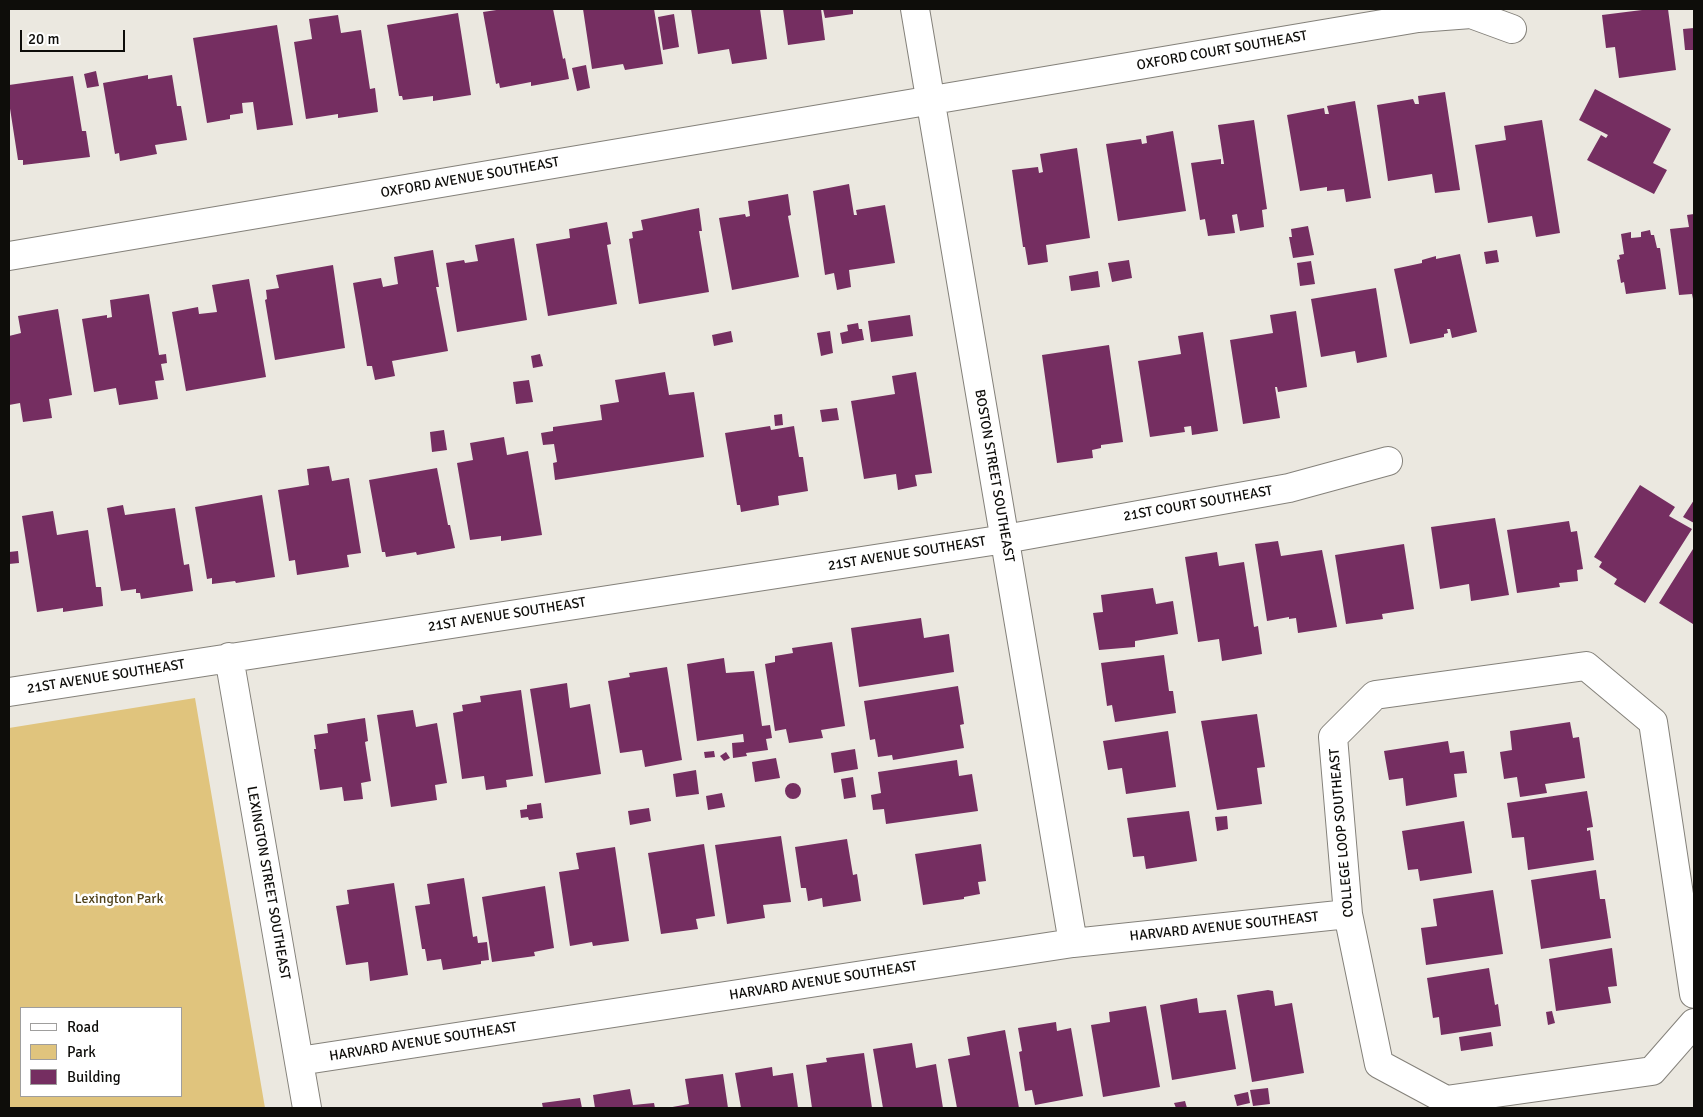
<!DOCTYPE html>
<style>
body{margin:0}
#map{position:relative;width:1703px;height:1117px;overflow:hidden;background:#ebe8e0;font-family:Signika,sans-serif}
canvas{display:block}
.frame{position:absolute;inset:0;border:10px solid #0e0d0a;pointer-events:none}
.legend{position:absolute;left:20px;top:1007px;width:162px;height:90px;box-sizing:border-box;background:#fff;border:1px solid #9f9e9d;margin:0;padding:6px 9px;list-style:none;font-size:15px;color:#0e0d0a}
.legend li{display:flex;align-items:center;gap:10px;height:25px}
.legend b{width:25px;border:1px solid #9f9e9d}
.scale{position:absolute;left:20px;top:30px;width:105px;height:22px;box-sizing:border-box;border:2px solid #0e0d0a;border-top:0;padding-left:6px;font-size:15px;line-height:18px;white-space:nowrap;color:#0e0d0a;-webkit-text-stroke:4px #fff;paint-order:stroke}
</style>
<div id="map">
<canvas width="1703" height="1117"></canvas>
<div class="frame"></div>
<ul class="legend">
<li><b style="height:6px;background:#fff"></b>Road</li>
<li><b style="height:14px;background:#e0c47d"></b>Park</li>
<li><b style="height:14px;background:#752e61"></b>Building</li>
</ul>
<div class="scale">20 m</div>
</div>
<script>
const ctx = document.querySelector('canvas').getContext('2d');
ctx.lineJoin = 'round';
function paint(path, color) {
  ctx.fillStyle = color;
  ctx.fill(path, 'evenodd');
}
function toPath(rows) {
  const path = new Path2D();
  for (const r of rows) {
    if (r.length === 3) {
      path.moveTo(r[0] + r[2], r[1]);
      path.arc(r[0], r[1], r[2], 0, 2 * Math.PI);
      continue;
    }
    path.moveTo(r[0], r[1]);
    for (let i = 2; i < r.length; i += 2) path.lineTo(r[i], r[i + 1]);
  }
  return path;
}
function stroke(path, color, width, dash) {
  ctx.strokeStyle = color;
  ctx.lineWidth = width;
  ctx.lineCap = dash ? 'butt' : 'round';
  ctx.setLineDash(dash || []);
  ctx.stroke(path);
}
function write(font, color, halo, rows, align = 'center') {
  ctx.font = font + ' Signika,sans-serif';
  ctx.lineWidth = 5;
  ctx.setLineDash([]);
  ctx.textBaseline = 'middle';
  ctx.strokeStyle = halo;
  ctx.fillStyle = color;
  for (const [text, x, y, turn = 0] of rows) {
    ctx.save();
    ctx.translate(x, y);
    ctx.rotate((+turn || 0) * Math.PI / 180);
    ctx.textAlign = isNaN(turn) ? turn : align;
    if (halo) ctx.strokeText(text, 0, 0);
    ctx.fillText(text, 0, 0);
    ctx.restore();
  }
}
paint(toPath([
 [195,698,265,1108,9,1108,9,728],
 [21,1008,181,1008,181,1096,21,1096]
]), '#e0c47d');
paint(toPath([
 [503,9,553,9,563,59,565,58,569,79,531,86,531,82,500,88,499,83,496,84,483,12],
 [583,9,654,9,663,64,625,70,623,64,592,69],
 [691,9,760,9,767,59,732,64,729,49,698,54],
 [783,9,821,9,825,40,788,45],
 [823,9,853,9,853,14,825,18],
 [1650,9,1668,9,1676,70,1619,78,1615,47,1606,48,1602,15],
 [458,13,471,95,433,101,433,96,403,100,402,96,399,96,387,25],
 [674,14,679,47,663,50,658,17],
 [338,15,341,33,361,30,370,89,375,88,378,112,338,118,338,114,306,119,294,42,312,39,309,19],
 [277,25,293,125,257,130,253,102,242,103,243,113,230,115,230,119,207,123,193,38],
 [1694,28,1694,50,1685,50,1683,29],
 [586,65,590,88,577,91,572,68],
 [96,71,99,86,87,88,84,74],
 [148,75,148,79,172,75,177,106,181,106,187,140,155,145,157,154,120,161,119,153,115,154,103,83],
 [73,76,82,131,86,131,90,157,23,165,23,160,18,160,9,102,9,85],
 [1595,89,1671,129,1653,163,1667,170,1654,194,1587,160,1601,135,1606,138,1608,135,1579,120],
 [1445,92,1460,190,1435,193,1432,174,1388,181,1377,105,1413,99,1415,104,1419,104,1418,96],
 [1355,101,1371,198,1346,202,1344,189,1327,191,1327,187,1300,191,1287,115,1324,108,1325,114,1329,114,1327,106],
 [1254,120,1267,209,1262,210,1264,227,1240,231,1237,214,1232,215,1235,233,1208,236,1205,219,1200,220,1191,163,1221,159,1221,164,1224,164,1218,125],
 [1542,120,1560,233,1536,237,1532,216,1488,223,1475,145,1506,140,1504,126],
 [1173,131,1186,211,1118,221,1106,144,1141,139,1142,144,1147,143,1146,136],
 [1077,148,1090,238,1046,245,1048,262,1028,265,1025,247,1023,247,1012,170,1038,167,1039,173,1043,172,1040,154],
 [849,184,854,215,857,215,856,210,885,205,895,263,849,270,851,287,837,290,834,273,825,275,813,191],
 [788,194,791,215,788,216,799,277,732,290,719,218,745,214,746,217,750,216,748,201],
 [699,208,702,231,699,231,709,292,639,304,629,239,633,238,632,232,643,230,641,220],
 [1694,214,1694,299,1693,299,1692,294,1679,295,1670,229,1689,227,1687,215],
 [607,222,611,244,607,245,617,304,548,316,536,244,570,238,569,229],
 [1308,226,1314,255,1293,258,1289,237,1292,237,1291,229],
 [1650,230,1651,235,1654,235,1657,248,1660,248,1666,289,1626,294,1624,282,1621,283,1617,260,1620,259,1619,255,1624,254,1621,234,1631,232,1631,238,1641,237,1641,232],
 [514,238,527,320,457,332,446,263,464,260,465,263,478,261,475,245],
 [433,250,439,287,436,287,448,351,392,361,395,376,375,380,372,366,367,366,353,283,381,278,383,287,398,284,394,257],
 [1497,250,1499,262,1486,264,1484,252],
 [1460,254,1477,332,1452,338,1450,329,1447,329,1448,333,1444,334,1444,337,1410,344,1394,269,1422,263,1422,260,1436,256,1436,259],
 [1129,260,1132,278,1112,282,1108,263],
 [1311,261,1315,284,1300,286,1297,263],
 [333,265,345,348,275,360,265,300,267,299,266,290,279,288,276,275],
 [1098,271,1100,287,1071,291,1069,276],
 [249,279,266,377,186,391,172,312,198,307,199,314,217,312,212,285],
 [1376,288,1387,357,1357,363,1355,351,1321,357,1311,299],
 [149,294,159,355,166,354,167,363,161,364,164,380,155,381,158,399,119,405,116,388,94,392,82,319,107,315,107,318,112,317,110,300],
 [58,309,72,395,49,399,52,418,23,422,20,403,9,405,9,336,21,333,18,316],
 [1296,311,1307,387,1278,392,1277,387,1275,387,1280,418,1243,424,1230,340,1273,333,1270,315],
 [910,315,913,336,871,342,868,321],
 [858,323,859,329,862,329,864,340,842,344,840,333,848,331,847,325],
 [731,331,733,342,714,346,712,335],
 [830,331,833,353,821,356,817,333],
 [1203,332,1218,431,1192,435,1191,426,1184,427,1185,432,1150,437,1138,361,1181,354,1178,336],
 [1109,345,1123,442,1101,445,1101,448,1092,450,1093,458,1057,463,1042,355],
 [540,354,543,366,533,368,531,356],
 [665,372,669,395,694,392,704,457,555,480,553,463,557,462,554,444,543,445,541,433,553,431,553,427,602,420,600,405,619,402,615,380],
 [916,372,932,473,915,475,917,486,898,490,896,474,864,479,851,401,895,394,892,376],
 [529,380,533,402,516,404,513,382],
 [837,408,839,420,822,422,820,410],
 [782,414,783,425,775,426,774,415],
 [770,426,771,430,794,426,799,457,803,457,808,491,778,496,779,505,741,512,740,505,737,505,725,433],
 [444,430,447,450,432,452,430,432],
 [504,437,507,455,528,451,542,535,501,541,501,536,470,540,457,463,473,460,470,443],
 [329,466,332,481,349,478,361,553,347,555,349,567,297,575,295,560,289,561,278,490,309,485,307,469],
 [437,468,448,525,450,525,455,548,417,555,416,552,386,557,385,552,382,552,369,480],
 [1640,485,1675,507,1669,516,1692,529,1645,603,1614,584,1617,579,1599,567,1602,562,1594,557],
 [262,495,275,577,236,583,235,581,212,584,212,578,207,579,195,507],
 [1694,500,1694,523,1683,517],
 [123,505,125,515,175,508,184,565,189,564,193,591,141,599,140,593,136,593,136,589,121,591,107,508],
 [53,511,57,535,88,530,96,587,101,587,103,606,63,612,63,608,37,612,22,516],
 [1495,518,1509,595,1471,601,1469,584,1440,589,1431,527],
 [1569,521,1571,532,1577,531,1583,569,1577,570,1578,581,1559,583,1560,587,1517,593,1507,530],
 [1278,541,1281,556,1322,550,1337,627,1298,633,1296,618,1289,619,1289,617,1267,621,1255,544],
 [1404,544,1414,609,1382,614,1383,619,1346,624,1335,555],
 [1693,549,1694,550,1693,624,1659,603],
 [18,551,19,563,9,564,9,552],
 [1217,552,1219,566,1244,562,1254,627,1258,626,1262,654,1222,661,1219,639,1198,642,1185,557],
 [1153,588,1156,604,1173,601,1178,634,1135,641,1135,647,1099,650,1093,613,1103,612,1101,595],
 [921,618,924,638,949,634,954,672,859,687,851,628],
 [832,642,845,726,821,730,823,738,789,743,786,729,775,731,765,664,775,662,775,656,793,653,792,648],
 [1164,655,1169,691,1173,691,1176,713,1115,722,1112,705,1107,706,1101,663],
 [724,658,726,673,754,671,762,726,770,725,772,738,766,739,768,750,746,753,747,756,733,758,732,743,744,742,743,734,697,741,687,664],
 [667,667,682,760,645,767,642,750,620,753,608,681,630,677,629,673],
 [567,683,570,708,590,704,601,774,545,783,530,689],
 [958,686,964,724,960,725,964,748,893,760,892,755,878,757,875,739,870,740,864,701],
 [521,690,533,776,506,780,507,787,486,790,484,776,462,779,453,713,463,711,462,705,481,702,480,696],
 [413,710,416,727,437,723,447,783,435,785,437,800,391,807,377,715],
 [1257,714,1265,767,1257,768,1262,804,1217,810,1201,721],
 [365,718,368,741,365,742,371,781,361,783,363,799,344,801,342,787,320,790,314,749,316,749,314,735,328,733,327,724],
 [1570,722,1573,738,1579,737,1585,778,1545,784,1547,793,1520,797,1517,777,1504,779,1500,752,1512,750,1510,731],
 [1168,731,1176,787,1126,794,1122,768,1108,770,1103,741],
 [1448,741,1450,753,1464,751,1467,773,1454,774,1457,797,1406,806,1403,778,1389,780,1384,751],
 [855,749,858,769,834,773,831,753],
 [714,751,715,757,705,758,704,752],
 [726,752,730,758,724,761,720,756],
 [776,758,780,778,755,782,752,762],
 [957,760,959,776,972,774,978,811,886,824,884,809,873,810,871,795,881,793,878,772],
 [696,770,699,794,676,797,673,774],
 [853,777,856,797,844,799,841,779],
 [793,791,8],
 [1587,791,1593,827,1587,828,1587,831,1590,830,1594,860,1528,870,1524,837,1512,838,1507,803],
 [722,793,725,807,708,810,706,796],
 [541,803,543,818,529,820,528,817,521,818,520,810,527,809,527,805],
 [649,808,651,821,630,825,628,811],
 [1189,811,1197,861,1146,869,1144,856,1133,857,1127,818],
 [1227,816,1228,829,1217,831,1215,817],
 [1464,821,1472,873,1420,881,1418,869,1408,870,1402,831],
 [781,836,791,902,763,905,765,918,727,924,715,845],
 [847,839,853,875,857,874,861,901,823,907,822,898,808,901,806,888,801,888,795,847],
 [704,844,715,916,696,919,698,929,661,934,648,853],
 [981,844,986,881,978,882,980,894,964,897,964,899,923,905,915,854],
 [615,847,629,941,593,946,592,942,570,946,559,872,579,869,576,853],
 [1596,870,1600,899,1605,899,1611,938,1541,949,1531,880],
 [464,878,473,937,477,936,478,943,487,942,489,960,481,961,481,964,443,970,441,959,427,961,425,949,422,949,415,906,430,904,427,884],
 [394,883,408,975,370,981,368,962,346,965,336,906,349,904,347,890],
 [545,886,554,948,534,952,535,956,492,962,482,897],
 [1493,890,1503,954,1426,965,1421,928,1437,926,1433,899],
 [1612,948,1617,986,1608,987,1611,1003,1556,1011,1549,959],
 [1489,968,1495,1005,1498,1004,1501,1026,1441,1035,1439,1017,1433,1018,1427,978],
 [1268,990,1273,991,1275,1006,1292,1003,1304,1073,1252,1082,1237,995],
 [1197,998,1199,1013,1226,1010,1236,1069,1172,1080,1160,1005],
 [1146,1006,1160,1087,1103,1097,1091,1025,1110,1022,1109,1012],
 [1552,1011,1555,1023,1548,1025,1546,1012],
 [1056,1022,1057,1031,1071,1028,1083,1096,1035,1105,1032,1090,1025,1091,1019,1052,1022,1051,1018,1028],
 [1005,1030,1019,1108,957,1108,948,1059,970,1055,967,1037],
 [1491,1032,1493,1046,1461,1051,1459,1037],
 [912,1043,916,1068,936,1064,943,1108,883,1108,873,1049],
 [864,1053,872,1108,812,1108,806,1065,827,1062,826,1058],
 [772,1067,773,1076,793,1073,798,1108,741,1108,735,1073],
 [723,1074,728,1108,667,1108,689,1104,685,1079],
 [1268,1088,1270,1104,1253,1106,1250,1090],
 [630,1089,633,1105,654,1103,655,1108,595,1108,593,1095],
 [1248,1092,1250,1103,1237,1106,1234,1095],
 [580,1098,582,1108,543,1108,542,1103],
 [1185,1101,1187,1108,1176,1108,1174,1103]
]), '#752e61');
const minor = toPath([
 [915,9,1073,943],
 [9,256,1418,18,1471,14,1512,29],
 [229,657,307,1108],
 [9,692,1005,539,1289,488,1388,461],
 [1694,994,1653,722,1586,666,1375,695,1333,737,1348,914,1379,1064,1446,1100,1652,1071,1694,1023],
 [299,1061,1073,943,1348,914]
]);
stroke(minor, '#84817a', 30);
stroke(minor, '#fff', 28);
write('14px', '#0e0d0a', '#fff', [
 ["OXFORD COURT SOUTHEAST",1222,51,-10],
 ["OXFORD AVENUE SOUTHEAST",470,178,-10],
 ["BOSTON STREET SOUTHEAST",994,476,80],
 ["21ST COURT SOUTHEAST",1198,504,-10],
 ["21ST AVENUE SOUTHEAST",907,554,-9],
 ["21ST AVENUE SOUTHEAST",507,615,-9],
 ["21ST AVENUE SOUTHEAST",106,677,-9],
 ["COLLEGE LOOP SOUTHEAST",1342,833,-95],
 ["LEXINGTON STREET SOUTHEAST",268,883,80],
 ["HARVARD AVENUE SOUTHEAST",1224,927,-6],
 ["HARVARD AVENUE SOUTHEAST",823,981,-9],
 ["HARVARD AVENUE SOUTHEAST",423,1042,-9]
]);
write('14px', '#50421a', '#fff', [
 ["Lexington Park",119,899]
]);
</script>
